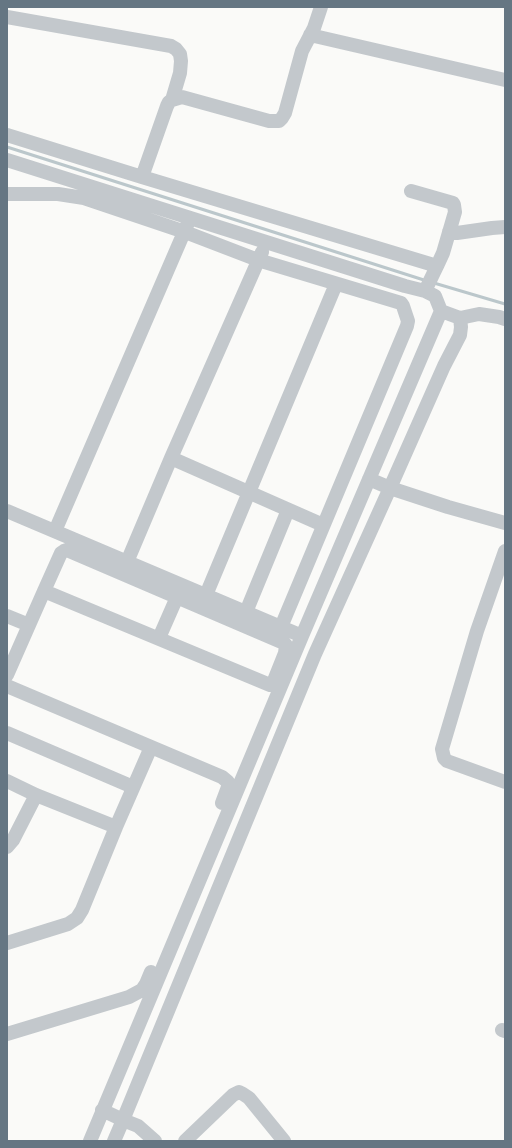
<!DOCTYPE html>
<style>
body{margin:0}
#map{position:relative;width:512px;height:1148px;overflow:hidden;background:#fafaf8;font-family:"Golos Text",sans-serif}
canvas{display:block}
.frame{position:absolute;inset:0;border:8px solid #657683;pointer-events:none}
</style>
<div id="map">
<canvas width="512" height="1148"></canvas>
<div class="frame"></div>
</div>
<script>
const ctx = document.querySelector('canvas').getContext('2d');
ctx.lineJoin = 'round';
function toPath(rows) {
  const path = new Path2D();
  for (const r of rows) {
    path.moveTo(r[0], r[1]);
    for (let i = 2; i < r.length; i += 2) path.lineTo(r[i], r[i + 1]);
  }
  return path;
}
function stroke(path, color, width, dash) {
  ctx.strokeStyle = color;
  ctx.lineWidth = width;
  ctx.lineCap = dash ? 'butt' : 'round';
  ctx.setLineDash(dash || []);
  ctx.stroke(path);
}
stroke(toPath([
 [7,147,427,281],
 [434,283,505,304]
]), '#bbc7cb', 3);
stroke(toPath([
 [7,17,171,46,176,49,180,54,181,61,180,73,172,100],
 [310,35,505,80],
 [7,135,142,177,437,266,425,291],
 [7,160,405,286,425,291,435,296,441,311,460,318,479,314,499,317,505,319],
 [142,177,167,106,169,102,172,100,182,97,269,121,279,121,282,118,285,113,302,51,314,28,321,7],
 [411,191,453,203,454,205,455,212,443,253,437,266],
 [7,194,58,194,84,198,185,232,258,260,401,303,403,306,408,321,407,326,281,627],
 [449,232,457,233,492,228,505,227],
 [171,458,323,525],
 [369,479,390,488,448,507,505,523],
 [7,511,302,636],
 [55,531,188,223],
 [505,551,477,631,442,749,444,758,447,761,505,782],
 [127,562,171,458,262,252],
 [206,595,336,284],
 [246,612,288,510],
 [7,616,29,625],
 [159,638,177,597],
 [7,675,44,591,61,553,64,551,67,550,284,643,286,645,285,653,273,683,270,685,44,591],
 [7,686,222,777,228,782,228,787,222,803],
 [7,733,133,787],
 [7,781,36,795,116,827,151,747],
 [7,847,13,840,36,795],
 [7,943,68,924,77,918,82,910,116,827],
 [502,1030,505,1031],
 [7,1034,129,997,142,990,146,984,151,972],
 [102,1110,123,1120,315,654,390,488,444,366,460,335,461,327,460,318],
 [90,1141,302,636,441,311],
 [114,1141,123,1120,138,1126,155,1141],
 [185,1141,233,1095,239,1092,243,1094,249,1098,284,1141]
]), '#c3c8cc', 14);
</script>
